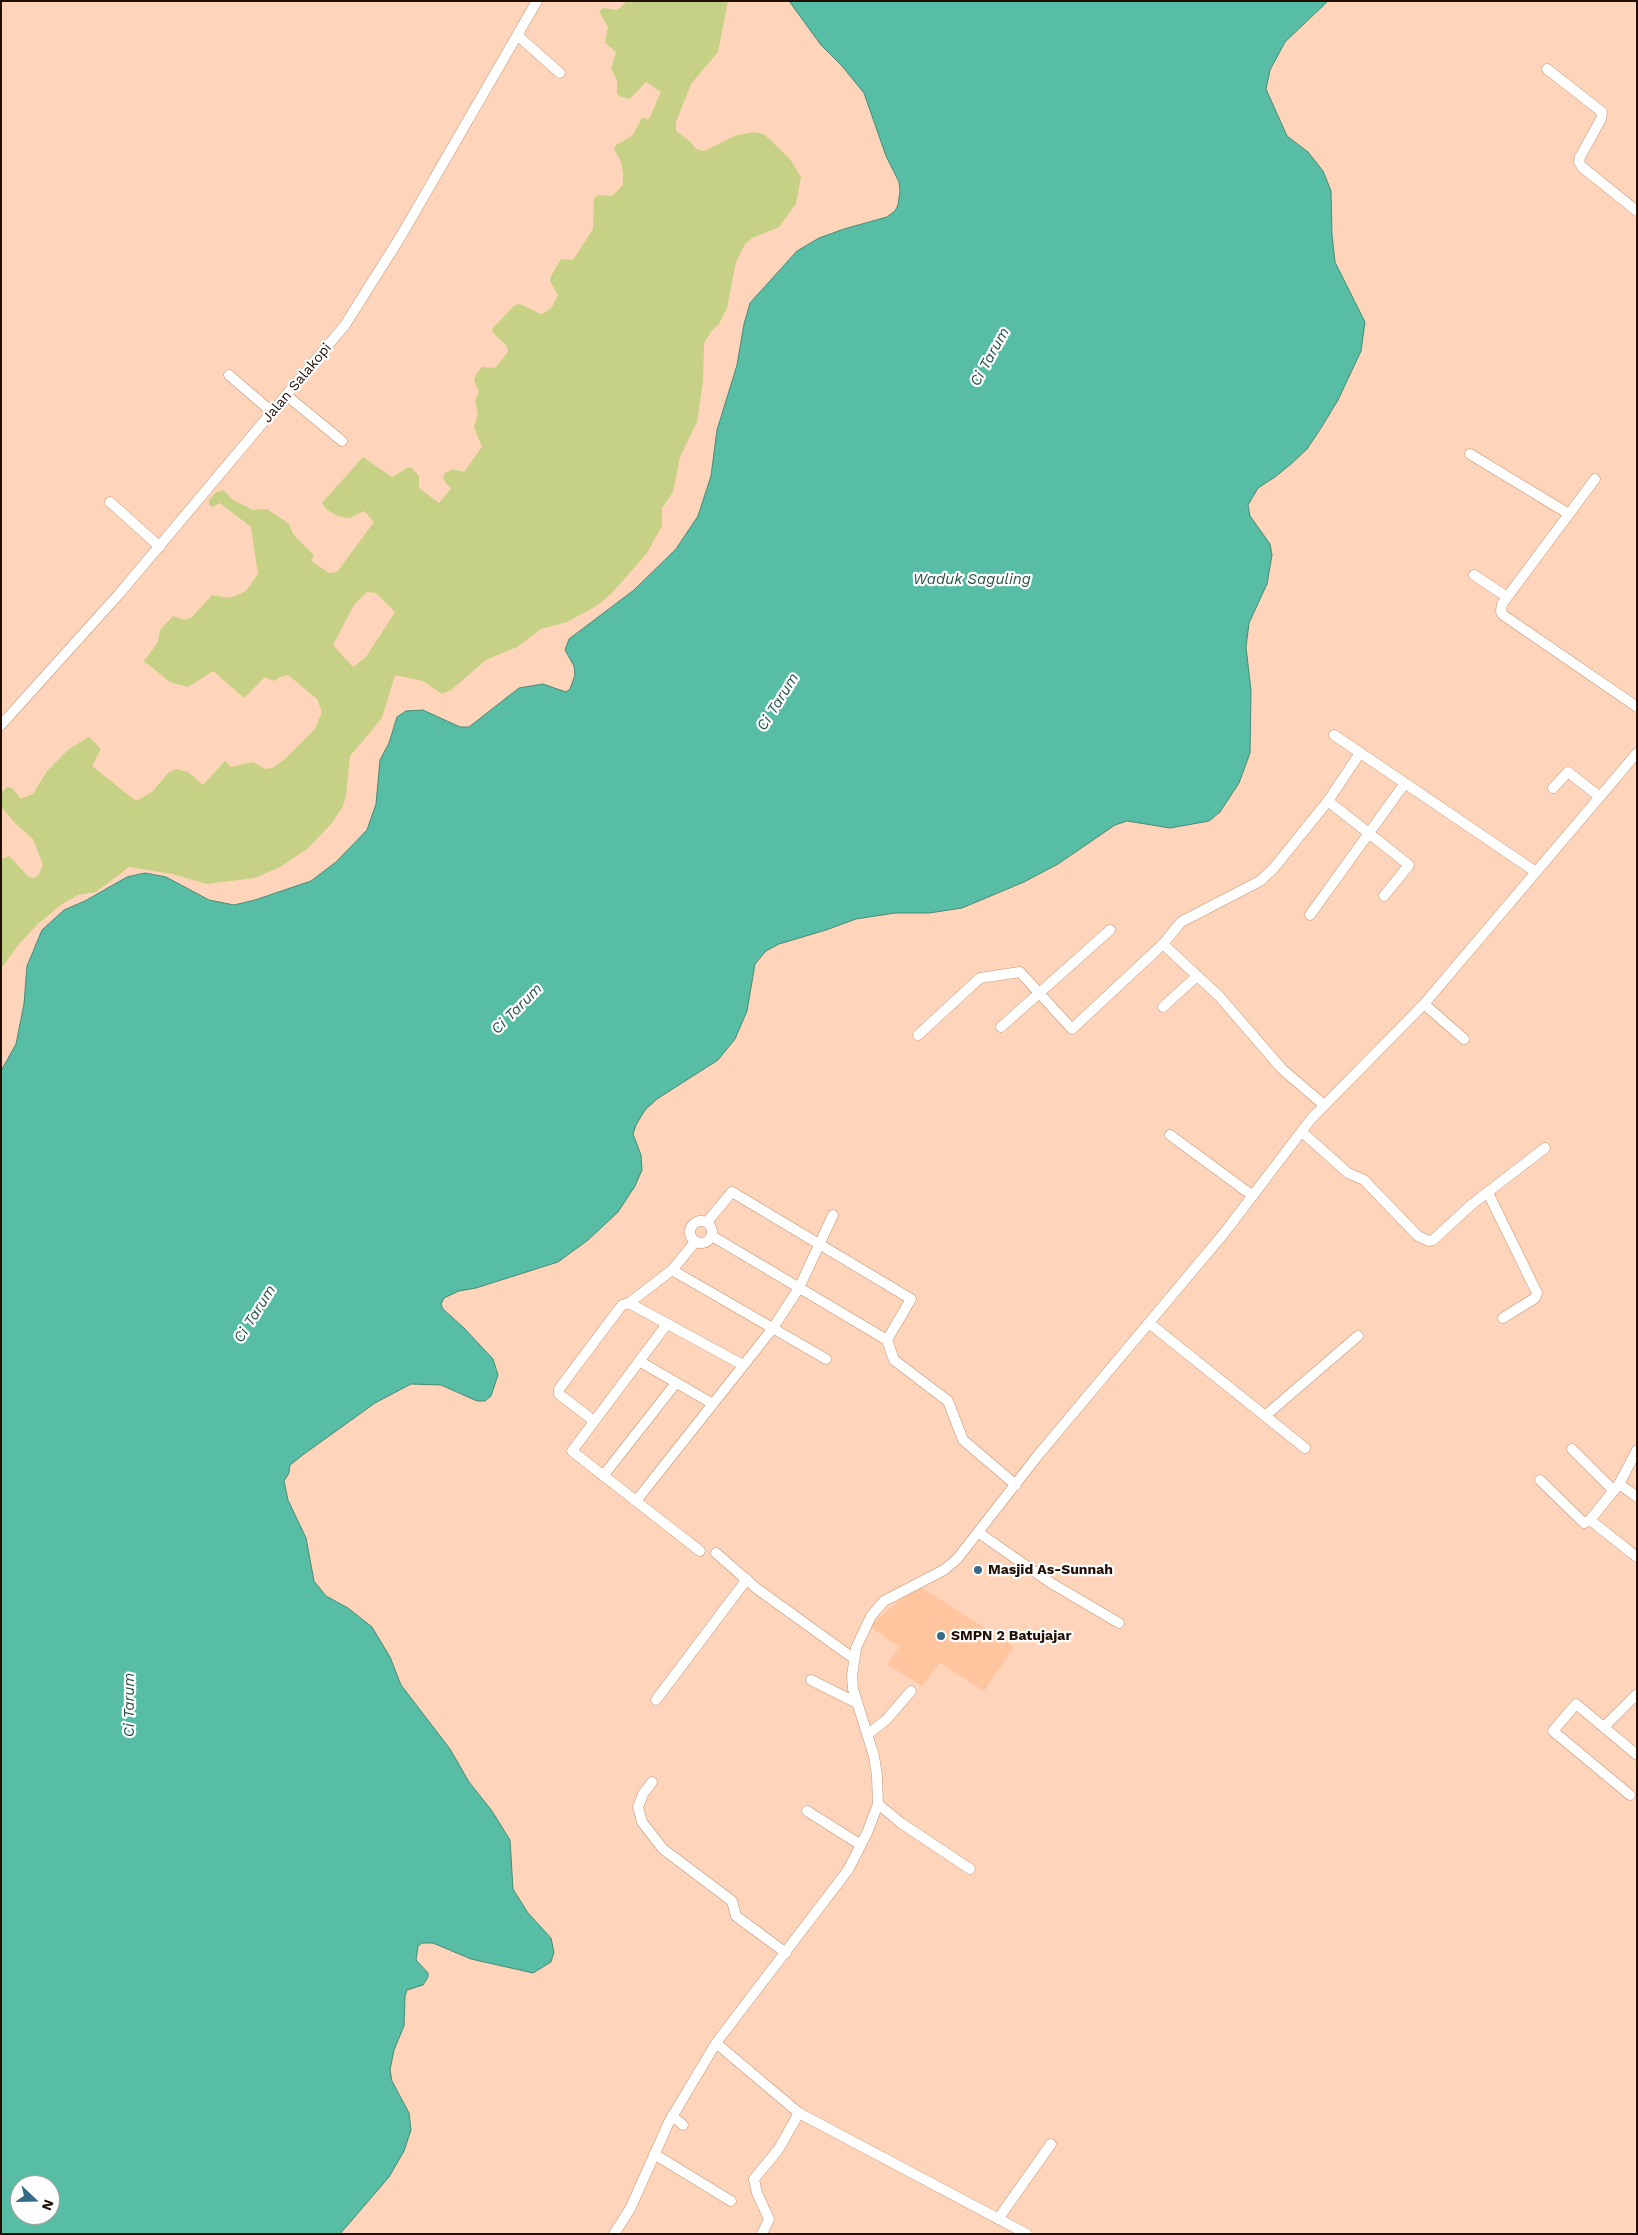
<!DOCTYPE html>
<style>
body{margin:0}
#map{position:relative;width:1638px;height:2235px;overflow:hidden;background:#fed5ba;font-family:"Work Sans",sans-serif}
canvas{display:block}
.frame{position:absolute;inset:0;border:2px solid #210f04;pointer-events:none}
.north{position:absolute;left:10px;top:2175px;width:50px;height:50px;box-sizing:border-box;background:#fff;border:1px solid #a69f9b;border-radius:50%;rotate:111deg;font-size:14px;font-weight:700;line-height:20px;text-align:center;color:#210f04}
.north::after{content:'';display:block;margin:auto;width:18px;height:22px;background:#366a86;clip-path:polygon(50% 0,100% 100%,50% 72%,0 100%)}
</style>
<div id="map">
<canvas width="1638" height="2235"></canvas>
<div class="frame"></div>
<div class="north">N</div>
</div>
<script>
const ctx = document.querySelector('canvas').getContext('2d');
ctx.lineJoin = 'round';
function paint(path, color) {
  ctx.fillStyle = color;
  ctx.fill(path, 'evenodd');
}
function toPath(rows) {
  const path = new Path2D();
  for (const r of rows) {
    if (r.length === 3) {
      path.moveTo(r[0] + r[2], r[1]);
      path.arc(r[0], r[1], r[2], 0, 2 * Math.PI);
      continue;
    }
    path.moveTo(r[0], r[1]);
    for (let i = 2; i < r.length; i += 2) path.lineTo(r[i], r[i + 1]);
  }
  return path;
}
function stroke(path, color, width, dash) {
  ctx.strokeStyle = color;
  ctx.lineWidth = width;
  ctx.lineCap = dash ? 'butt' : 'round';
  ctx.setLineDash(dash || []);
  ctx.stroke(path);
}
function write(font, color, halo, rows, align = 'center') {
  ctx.font = font + ' "Work Sans",sans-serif';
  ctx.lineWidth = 4.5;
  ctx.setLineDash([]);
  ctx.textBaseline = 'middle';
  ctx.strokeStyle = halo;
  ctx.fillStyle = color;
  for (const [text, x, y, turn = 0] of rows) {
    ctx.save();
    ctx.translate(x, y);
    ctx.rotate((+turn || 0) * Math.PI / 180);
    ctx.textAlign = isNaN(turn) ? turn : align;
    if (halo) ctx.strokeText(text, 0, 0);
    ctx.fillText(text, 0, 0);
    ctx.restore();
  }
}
paint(toPath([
 [918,1585,1014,1647,984,1691,940,1663,922,1686,887,1664,899,1647,869,1626]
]), '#fec59e');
paint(toPath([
 [627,1,728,1,718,52,691,84,676,122,676,131,691,142,696,149,704,151,737,135,755,132,764,134,790,159,801,177,796,204,779,227,752,238,745,244,736,262,727,308,719,324,712,330,704,343,703,382,697,422,680,457,673,492,662,508,662,526,647,553,613,592,598,605,567,622,541,629,517,647,486,660,451,690,442,694,423,681,395,675,382,718,350,756,346,796,343,806,333,822,307,849,280,867,255,878,207,884,172,874,129,867,96,892,78,895,62,904,38,924,19,944,1,969,1,859,9,856,29,877,33,878,38,876,43,865,33,839,16,824,1,807,1,793,7,787,12,788,21,799,33,794,47,771,69,749,89,737,101,749,92,766,136,801,152,792,168,773,176,769,188,772,203,785,225,761,231,767,253,762,265,769,273,768,286,758,315,729,322,712,317,699,288,675,280,677,274,681,265,677,244,698,213,671,188,687,170,682,144,661,158,642,160,630,173,616,185,620,191,618,212,595,230,598,246,591,258,574,251,527,220,503,212,507,209,505,209,500,215,493,223,490,233,500,253,510,267,509,289,524,293,534,314,555,311,560,314,563,329,573,337,572,374,522,364,511,350,518,340,517,327,510,322,503,363,457,392,477,409,467,413,469,419,476,419,488,439,503,451,489,445,482,443,478,445,473,453,469,464,472,482,447,474,427,478,414,475,400,479,392,474,380,476,374,482,367,495,368,508,352,507,346,493,333,492,329,515,305,520,304,541,314,546,312,552,307,558,295,550,281,551,276,561,259,573,260,593,229,594,198,598,195,612,196,623,185,623,173,621,162,614,149,616,145,632,136,642,118,649,119,661,92,646,82,630,99,621,97,617,94,617,80,611,68,616,52,605,43,608,27,599,11,603,8,617,10],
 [367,592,376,593,395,612,366,657,353,667,333,645,354,605]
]), '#c6d185');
const water = toPath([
 [789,1,1328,1,1285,42,1270,70,1266,89,1287,136,1308,152,1323,171,1331,191,1332,235,1335,262,1365,322,1361,351,1338,400,1321,428,1307,449,1291,464,1275,477,1258,488,1248,505,1250,516,1270,544,1272,555,1267,584,1249,623,1246,647,1251,691,1250,753,1239,783,1220,812,1209,821,1170,828,1127,821,1115,825,1058,864,1024,882,962,908,929,913,895,913,856,919,826,930,779,944,766,951,755,964,747,1011,735,1039,718,1060,657,1099,645,1110,636,1125,633,1134,641,1155,642,1170,635,1186,618,1212,588,1240,558,1262,476,1288,459,1291,444,1298,441,1304,443,1309,464,1328,493,1359,498,1375,491,1396,485,1401,477,1401,441,1385,411,1384,375,1403,304,1454,290,1465,289,1473,284,1481,288,1500,306,1538,314,1581,326,1596,348,1608,372,1627,390,1657,401,1685,450,1749,469,1782,492,1811,510,1840,513,1889,528,1913,551,1938,554,1952,551,1962,533,1973,471,1959,433,1943,422,1943,418,1946,416,1960,428,1973,428,1977,423,1985,407,1990,405,1996,404,2026,394,2050,390,2070,392,2081,409,2113,411,2130,404,2151,389,2177,340,2234,1,2234,1,1071,16,1044,24,1004,27,966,42,930,64,910,85,901,127,877,145,873,166,877,209,900,234,905,255,900,311,881,336,862,367,830,376,804,380,760,389,743,397,717,406,711,423,710,460,727,469,727,519,688,543,684,566,692,570,689,575,675,574,666,565,650,569,639,634,590,676,549,698,516,711,476,717,430,737,365,744,324,750,303,797,251,819,238,844,229,887,217,895,211,898,205,900,191,899,182,886,156,864,93,842,66,821,45,789,1],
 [20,2185,50,2185,50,2215,20,2215,20,2185]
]);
paint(water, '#58bda5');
stroke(water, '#488975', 1);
const minor = toPath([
 [517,35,560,73],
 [1547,69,1602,112,1601,119,1580,157,1579,162,1582,167,1637,211],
 [229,375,272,412],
 [286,395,342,441],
 [1470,454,1569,514],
 [1595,479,1502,604,1501,611,1503,615,1637,707],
 [110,502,160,547],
 [1474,575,1507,597],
 [1,725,119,594,345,325,401,236,537,1],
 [1334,735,1536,872],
 [1553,788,1568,772,1600,797],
 [1328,801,1409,865,1384,896],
 [1310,915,1405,783],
 [1163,944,1219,996,1282,1069,1324,1105],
 [1424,1004,1464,1039],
 [1163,1007,1197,976],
 [1001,1027,1110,930],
 [918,1035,980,978,1020,972,1072,1029,1163,944,1181,922,1260,881,1273,869,1328,801,1360,753],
 [1302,1132,1348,1173,1364,1180,1418,1236,1429,1241,1433,1240,1471,1205,1545,1148],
 [1170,1135,1253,1196],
 [1488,1193,1537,1293,1535,1298,1503,1318],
 [701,1232,11],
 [707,1222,732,1192,911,1299,887,1340],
 [712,1236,887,1340,894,1360,948,1401,963,1440,1016,1485],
 [672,1270,826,1359],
 [629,1303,743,1365],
 [1149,1323,1305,1448],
 [667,1324,572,1451,700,1551],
 [639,1361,713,1404],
 [1266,1415,1358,1336],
 [594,1421,559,1394,559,1389,622,1305,629,1303,672,1270,696,1241],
 [1572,1449,1614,1491],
 [1637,1450,1619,1484,1590,1520,1637,1557],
 [603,1476,676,1383],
 [1540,1480,1584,1523,1590,1520],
 [1619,1484,1637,1497],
 [636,1501,773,1328,799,1288,833,1215],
 [979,1533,1051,1583,1119,1623],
 [716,1553,756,1588,853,1658],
 [811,1680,857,1703],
 [656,1700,747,1579],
 [1604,1727,1637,1694],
 [868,1734,886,1720,911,1691],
 [652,1782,643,1794,638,1807,642,1822,663,1849,732,1901,736,1916,786,1953],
 [1630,1795,1553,1731,1576,1704,1637,1755],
 [878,1804,901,1823,970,1869],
 [807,1811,861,1845],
 [716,2043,799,2113,1027,2234],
 [672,2116,683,2125],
 [654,2154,731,2201],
 [998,2219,1051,2144],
 [614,2234,630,2209,669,2122,716,2043,848,1870,867,1833,878,1804,877,1776,874,1756,853,1689,852,1676,856,1648,871,1616,884,1601,944,1570,957,1559,1039,1454,1225,1232,1311,1119,1424,1004,1637,753],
 [762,2234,769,2219,757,2193,754,2179,778,2150,799,2113]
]);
stroke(minor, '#c39373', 11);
stroke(minor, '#fff', 10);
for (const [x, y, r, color] of [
 [978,1570,5,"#366a86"],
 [941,1636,5,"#366a86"]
]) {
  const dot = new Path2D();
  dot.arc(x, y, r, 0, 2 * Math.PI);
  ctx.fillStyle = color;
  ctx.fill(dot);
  stroke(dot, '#fff', 2);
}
write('14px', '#210f04', '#fff', [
 ["Jalan Salakopi",297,383,-50]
]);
write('bold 14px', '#210f04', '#fff', [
 ["Masjid As-Sunnah",988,1570],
 ["SMPN 2 Batujajar",951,1636]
], 'left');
write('italic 15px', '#255146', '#fff', [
 ["Ci Tarum",990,357,-61],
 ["Waduk Saguling",972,580],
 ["Ci Tarum",778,702,-58],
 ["Ci Tarum",517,1009,-45],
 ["Ci Tarum",255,1314,-58],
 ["Ci Tarum",130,1705,-90]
]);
</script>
